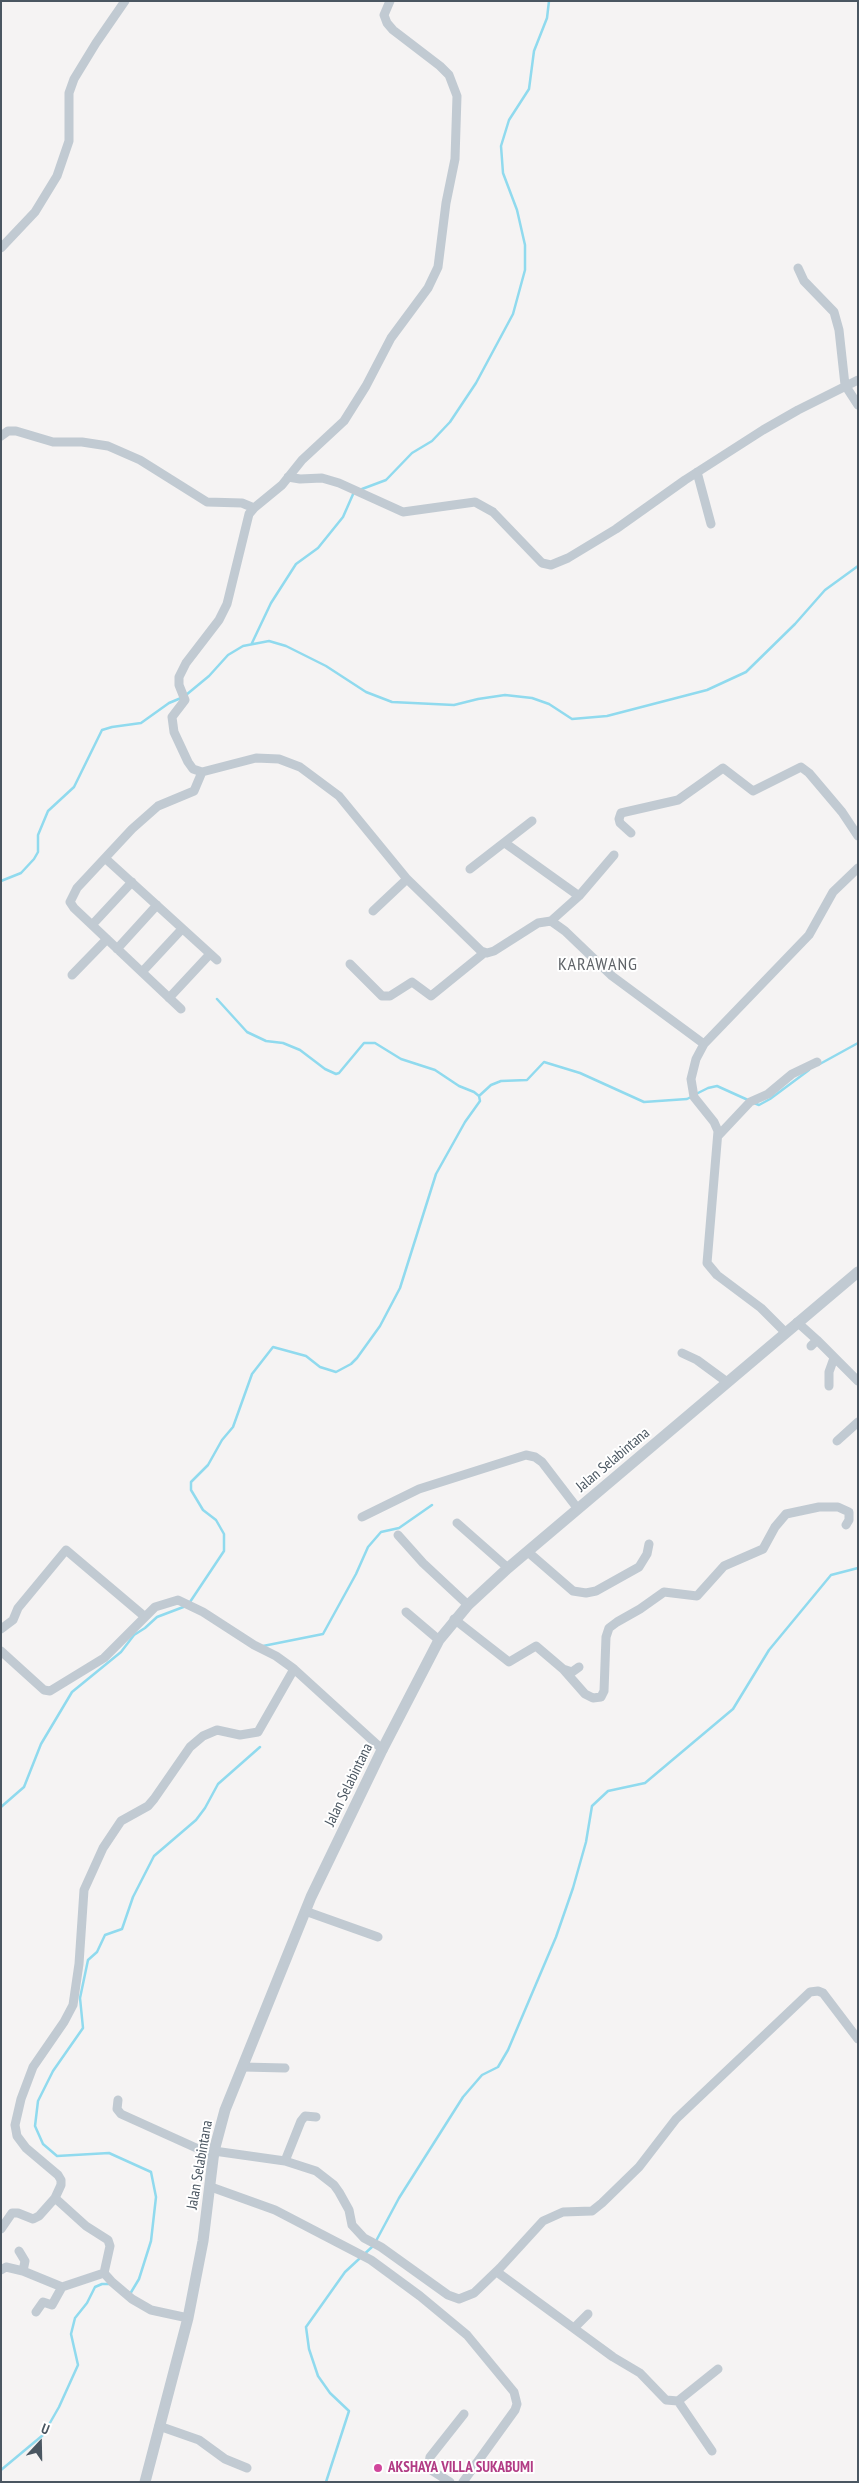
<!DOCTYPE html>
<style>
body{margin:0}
#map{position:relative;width:859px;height:2483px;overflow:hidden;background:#f5f3f3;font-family:"PT Sans Narrow",sans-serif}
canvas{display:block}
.frame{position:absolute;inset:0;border:2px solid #4a5661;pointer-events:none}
.north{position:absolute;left:15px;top:2418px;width:50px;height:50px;-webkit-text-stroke:4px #fff;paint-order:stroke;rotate:21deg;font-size:14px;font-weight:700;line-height:20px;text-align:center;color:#4a5661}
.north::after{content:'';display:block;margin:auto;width:18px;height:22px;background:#4a5661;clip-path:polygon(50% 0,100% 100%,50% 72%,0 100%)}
</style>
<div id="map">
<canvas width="859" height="2483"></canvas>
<div class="frame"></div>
<div class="north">U</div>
</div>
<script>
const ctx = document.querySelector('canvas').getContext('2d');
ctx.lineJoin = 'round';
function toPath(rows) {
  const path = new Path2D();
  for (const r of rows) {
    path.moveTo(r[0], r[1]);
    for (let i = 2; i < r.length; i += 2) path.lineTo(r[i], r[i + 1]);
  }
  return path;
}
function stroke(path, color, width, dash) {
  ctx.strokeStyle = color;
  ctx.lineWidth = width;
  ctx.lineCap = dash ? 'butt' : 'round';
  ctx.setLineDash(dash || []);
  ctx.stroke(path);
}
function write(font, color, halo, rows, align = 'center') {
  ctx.font = font + ' "PT Sans Narrow",sans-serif';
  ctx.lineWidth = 4;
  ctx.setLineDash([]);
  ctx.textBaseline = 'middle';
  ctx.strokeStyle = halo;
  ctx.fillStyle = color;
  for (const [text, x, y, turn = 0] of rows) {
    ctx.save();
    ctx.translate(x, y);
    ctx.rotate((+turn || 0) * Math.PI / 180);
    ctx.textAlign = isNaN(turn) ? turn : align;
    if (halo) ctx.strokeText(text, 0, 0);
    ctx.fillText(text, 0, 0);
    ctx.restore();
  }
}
stroke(toPath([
 [362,489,386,480,412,453,432,441,450,422,476,383,513,314,525,270,525,245,517,210,503,173,501,146,509,120,529,89,534,51,547,18,549,1],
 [252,643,271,603,296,564,318,548,343,517,354,492],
 [186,695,209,676,228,655,243,646,269,641,286,646,326,666,366,692,392,702,454,705,478,699,505,695,532,698,549,704,572,719,607,716,707,690,746,672,795,624,825,590,858,566],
 [1,881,21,873,34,859,38,852,38,835,48,811,74,787,102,730,112,727,141,723,169,703,181,698],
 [818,1065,858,1043],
 [696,1094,708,1088,717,1086,748,1100],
 [479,1096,491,1085,501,1081,527,1080,544,1062,580,1073,644,1102,687,1099,691,1097],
 [754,1103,759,1105,770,1099,809,1070],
 [190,1602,224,1551,224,1534,216,1520,203,1510,191,1490,191,1482,208,1465,222,1440,233,1427,252,1374,273,1347,306,1356,320,1367,336,1372,351,1364,357,1358,380,1326,400,1288,436,1174,465,1122,480,1101,479,1096,474,1092,459,1086,435,1070,401,1059,375,1043,364,1043,339,1073,336,1074,325,1069,300,1050,283,1043,266,1041,247,1032,217,999],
 [263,1646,323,1634,356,1574,368,1547,381,1532,399,1528,432,1505],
 [1,1807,24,1787,41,1744,72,1692,121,1652,134,1635,145,1628,157,1617,186,1606],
 [376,2241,399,2198,463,2097,482,2075,498,2067,508,2050,556,1937,573,1888,586,1842,592,1806,608,1791,645,1783,733,1709,769,1650,831,1575,858,1568],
 [130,2294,139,2279,151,2241,156,2197,151,2172,109,2153,57,2156,43,2144,35,2126,38,2101,53,2071,83,2028,80,1998,88,1960,97,1952,105,1935,122,1929,133,1897,154,1856,196,1820,205,1808,218,1784,260,1747],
 [1,2470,43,2435,59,2407,78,2365,71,2334,75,2318,87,2303,95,2287,102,2284,110,2284],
 [326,2482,349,2411,330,2393,318,2376,309,2349,306,2327,345,2272,373,2246]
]), '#90daee', 2.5);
stroke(toPath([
 [390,1,384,15,387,23,393,30,440,66,449,75,457,96,455,159,446,203,438,267,428,288,391,338,366,386,344,421,302,460,282,485,254,508,249,514,227,604,219,620,186,663,179,677,179,685,185,700,172,717,174,732,188,762,193,769,202,772,256,758,279,759,300,767,339,796,407,879,481,951,487,953,494,951,538,923,551,921,565,931,612,976,704,1044],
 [1,248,35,212,57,176,69,141,69,93,74,79,96,43,125,1],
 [798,268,804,281,834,312,839,330,845,385,858,405],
 [1,436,8,431,16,431,53,442,82,442,108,446,140,460,207,502,242,503,254,508],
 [697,472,711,524],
 [288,477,300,479,322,478,339,483,403,512,475,502,493,512,542,563,551,565,568,558,616,529,685,480,763,430,798,410,858,380],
 [631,833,620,823,619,819,621,813,678,800,723,768,753,791,801,767,809,773,842,812,858,836],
 [505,843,579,896],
 [106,859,217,960],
 [470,869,532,821],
 [373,911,407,879],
 [551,921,579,896,614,855],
 [92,925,132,882],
 [117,949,157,905],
 [350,964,382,996,390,996,412,982,431,996,484,953],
 [142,972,182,929],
 [72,975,107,939],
 [169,998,210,954],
 [181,1009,74,908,70,902,77,888,132,829,158,806,194,791,202,772],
 [718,1136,750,1102,768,1094,792,1074,817,1062],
 [797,1322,817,1340,811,1346],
 [785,1332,761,1308,717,1275,707,1263,718,1131,714,1122,694,1097,691,1079,696,1059,704,1044,809,935,833,892,858,868],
 [817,1340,858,1381],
 [682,1353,697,1360,727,1382],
 [829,1386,829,1372,834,1358],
 [837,1441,858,1422],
 [362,1517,419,1489,526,1455,535,1457,542,1462,578,1509],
 [457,1523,508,1568],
 [398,1535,423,1563,468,1605],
 [528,1552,573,1591,586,1593,596,1591,639,1567,647,1554,649,1544],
 [406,1612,439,1640],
 [454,1619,509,1662,536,1646,563,1669,572,1672,579,1667],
 [1,1629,13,1620,18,1608,66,1550,144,1616],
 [1,1651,44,1690,50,1691,104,1658,155,1607,178,1600,203,1612,254,1645,276,1656,294,1669],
 [563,1669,585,1694,593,1698,601,1697,604,1691,606,1637,609,1628,617,1622,640,1609,664,1592,697,1596,724,1566,763,1549,775,1527,786,1514,819,1507,838,1507,849,1512,849,1520,846,1525],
 [305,1911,378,1937],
 [243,2067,285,2068],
 [118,2100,117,2109,121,2114,214,2156],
 [214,2151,285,2161,316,2171,334,2185,339,2192,349,2210,352,2225,364,2238,381,2247,448,2295,459,2299,474,2293,500,2268,543,2221,563,2212,592,2211,602,2203,639,2167,676,2119,810,1992,818,1991,823,1993,858,2039],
 [285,2161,301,2121,305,2116,316,2117],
 [211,2187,275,2210,371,2260,420,2296,467,2335,514,2392,517,2404,515,2410,463,2482],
 [55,2198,86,2226,108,2240,110,2246,104,2273,112,2282,132,2299,151,2310,188,2318],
 [1,2229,12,2213,18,2213,33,2219,39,2216,55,2198,61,2185,61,2180,58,2175,26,2148,17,2136,15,2125,21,2099,33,2067,64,2022,73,2005,79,1964,84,1890,103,1848,121,1821,148,1806,154,1799,190,1747,203,1736,217,1730,240,1735,258,1732,294,1669,383,1750],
 [19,2251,25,2261,23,2271],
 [1,2270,6,2267,23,2271,62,2287,104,2273],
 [497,2272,613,2357,640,2373,666,2400,678,2401,718,2369],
 [36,2312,43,2302,52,2305,62,2287],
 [575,2327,588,2314],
 [678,2401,712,2451],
 [159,2426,199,2440,225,2459,247,2468],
 [450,2482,431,2470,429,2464,430,2457,464,2414]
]), '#c1cad2', 9);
stroke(toPath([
 [145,2482,188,2318,203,2241,214,2151,225,2110,311,1897,381,1752,439,1640,468,1605,508,1568,858,1272]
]), '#c1cad2', 11);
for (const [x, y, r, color] of [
 [378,2468,5,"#d1479c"]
]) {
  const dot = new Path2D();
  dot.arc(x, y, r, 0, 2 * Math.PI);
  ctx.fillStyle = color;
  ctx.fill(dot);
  stroke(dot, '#fff', 2);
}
write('15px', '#4a5661', '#fff', [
 ["Jalan Selabintana",613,1460,-40],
 ["Jalan Selabintana",349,1785,-64],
 ["Jalan Selabintana",200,2165,-80]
]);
write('bold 15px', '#b23c85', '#fff', [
 ["AKSHAYA VILLA SUKABUMI",388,2468]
], 'left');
ctx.letterSpacing = '1px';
write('18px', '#5f6368', '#fff', [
 ["KARAWANG",598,965]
]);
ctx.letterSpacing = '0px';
</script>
